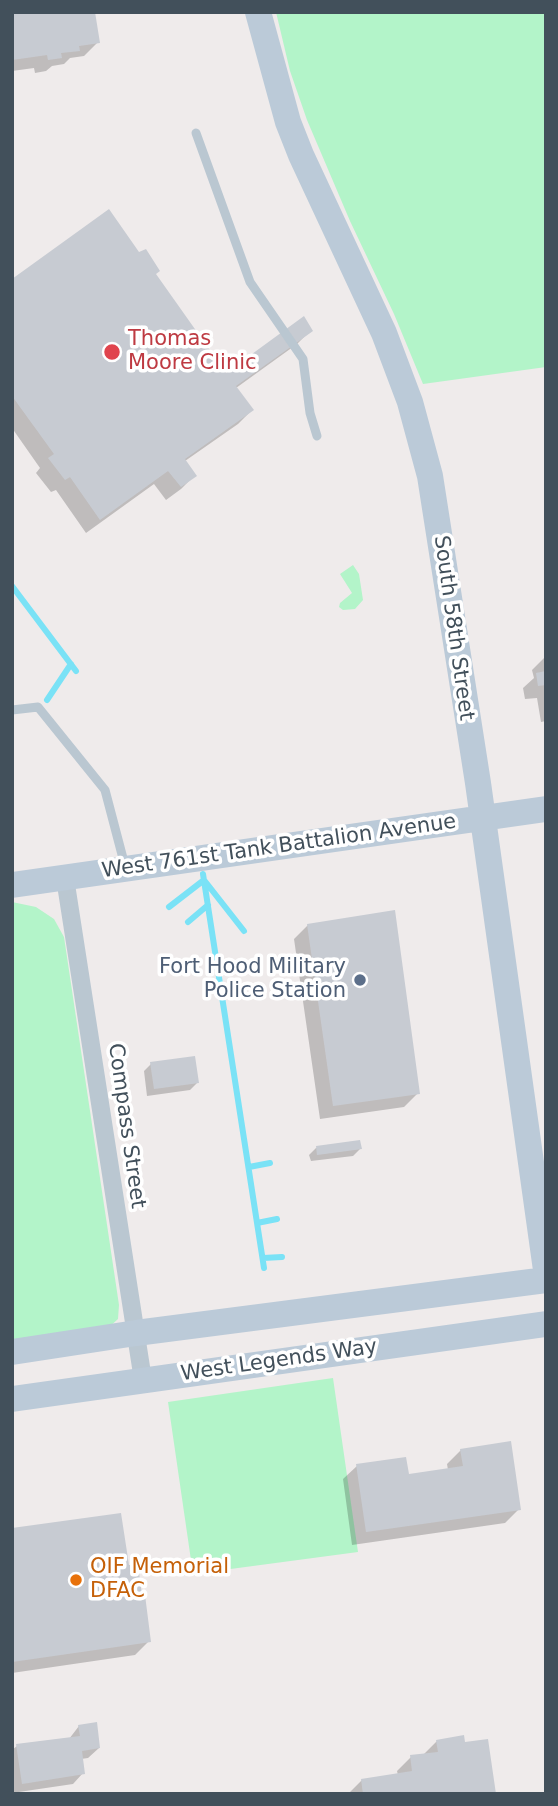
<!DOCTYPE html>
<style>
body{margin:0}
#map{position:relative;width:558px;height:1806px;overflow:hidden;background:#efebeb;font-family:"DejaVu Sans",sans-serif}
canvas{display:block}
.frame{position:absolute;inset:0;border:14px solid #42505b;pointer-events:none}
</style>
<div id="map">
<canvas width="558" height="1806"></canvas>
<div class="frame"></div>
</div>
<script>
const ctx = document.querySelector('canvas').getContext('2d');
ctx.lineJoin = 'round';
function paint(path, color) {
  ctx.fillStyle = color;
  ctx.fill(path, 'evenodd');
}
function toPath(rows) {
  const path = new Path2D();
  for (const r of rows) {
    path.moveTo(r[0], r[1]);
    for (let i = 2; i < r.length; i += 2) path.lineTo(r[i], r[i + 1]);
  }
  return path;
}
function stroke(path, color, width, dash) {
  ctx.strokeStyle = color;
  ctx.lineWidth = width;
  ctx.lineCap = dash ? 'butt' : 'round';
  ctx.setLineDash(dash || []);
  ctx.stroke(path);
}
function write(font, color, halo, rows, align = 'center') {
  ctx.font = font + ' "DejaVu Sans",sans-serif';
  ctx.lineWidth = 7;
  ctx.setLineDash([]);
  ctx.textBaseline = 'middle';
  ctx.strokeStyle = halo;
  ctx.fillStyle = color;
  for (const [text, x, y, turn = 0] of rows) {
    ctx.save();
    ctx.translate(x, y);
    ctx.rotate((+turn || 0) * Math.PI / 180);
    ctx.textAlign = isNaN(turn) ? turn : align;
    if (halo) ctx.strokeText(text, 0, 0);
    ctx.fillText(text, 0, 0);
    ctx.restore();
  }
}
paint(toPath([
 [276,12,546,12,546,367,423,384,394,314,350,221,307,120,290,71],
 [353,565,359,574,363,600,355,609,343,610,339,607,340,603,352,593,340,574],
 [12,902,36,907,54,919,64,937,119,1305,118,1319,107,1329,12,1344],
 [333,1378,358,1552,193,1574,168,1402]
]), '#b3f4c9');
paint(toPath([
 [12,12,98,42,84,56,70,58,64,64,52,66,46,71,35,73,34,68,12,71],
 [154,274,225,375,311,330,297,344,236,388,252,410,238,424,185,461,194,476,181,489,166,500,154,484,86,533,56,490,51,492,36,473,40,468,12,428,12,281],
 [546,656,546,721,541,722,537,698,525,699,523,688,534,678,532,670],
 [308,925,418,1093,404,1107,320,1119,294,939],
 [151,1064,197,1083,190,1090,147,1096,144,1071],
 [316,1148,360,1149,353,1156,311,1161,309,1155],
 [461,1450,519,1509,505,1523,352,1545,343,1479,357,1466,407,1476,448,1470,447,1464],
 [12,1529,128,1567,149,1641,135,1655,12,1673],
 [79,1726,99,1748,88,1758,81,1759,83,1773,73,1784,12,1793,12,1750,17,1746,69,1739],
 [437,1741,494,1794,348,1794,362,1780,398,1775,397,1771,411,1757,423,1755]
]), '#0003');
stroke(toPath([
 [12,586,76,671],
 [47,700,71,664],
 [203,874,264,1268],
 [169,907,204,880,244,931],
 [188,922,208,905],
 [249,1167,270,1163],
 [257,1223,277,1219],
 [263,1258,282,1257]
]), '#7ae2f6', 6);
paint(toPath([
 [12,12,95,12,100,43,79,46,80,51,61,53,62,58,48,60,47,55,12,60],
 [109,209,139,252,146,249,160,271,156,274,226,373,304,316,313,331,236,386,254,410,185,459,197,476,181,487,168,471,100,520,70,477,65,480,48,458,54,454,12,396,12,279],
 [546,671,546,685,538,686,536,673],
 [395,910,420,1094,333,1106,307,924],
 [195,1056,199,1083,154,1089,150,1062],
 [360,1140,362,1149,317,1155,316,1146],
 [511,1441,521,1510,366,1532,356,1464,406,1457,409,1474,463,1466,460,1449],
 [121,1513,129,1565,138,1565,142,1595,145,1595,151,1642,12,1662,12,1528],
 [97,1722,100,1748,82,1751,85,1774,22,1784,16,1744,80,1736,78,1725],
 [464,1735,465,1742,488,1739,496,1794,363,1794,361,1779,412,1771,410,1755,438,1752,436,1740]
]), '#c7cbd2');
stroke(toPath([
 [196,133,250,282,303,359,310,413,317,436],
 [12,710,38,707,105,790,125,866]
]), '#bac7d1', 9);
stroke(toPath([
 [65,878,143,1380]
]), '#bac7d1', 18);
stroke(toPath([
 [258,12,288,122,301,155,384,333,410,402,430,476,478,783,546,1270],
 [12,885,546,809],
 [12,1352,136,1333,546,1280],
 [12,1399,546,1324]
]), '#bbcad8', 26);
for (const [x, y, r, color] of [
 [112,352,9,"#e0444e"],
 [360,980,7,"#5c6f8a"],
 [76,1580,7,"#e8710a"]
]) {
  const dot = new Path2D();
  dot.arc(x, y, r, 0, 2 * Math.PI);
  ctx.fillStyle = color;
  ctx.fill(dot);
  stroke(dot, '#fff', 2.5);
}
write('21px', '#be3a42', '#fff', [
 ["Thomas",128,340],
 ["Moore Clinic",128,364]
], 'left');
write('21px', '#42505b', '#fff', [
 ["South 58th Street",453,628,82],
 ["West 761st Tank Battalion Avenue",279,847,-8],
 ["Compass Street",126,1126,82],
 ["West Legends Way",279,1361,-8]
]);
write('21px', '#4e5e75', '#fff', [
 ["Fort Hood Military",346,968],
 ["Police Station",346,992]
], 'right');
write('21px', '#c56008', '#fff', [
 ["OIF Memorial",90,1568],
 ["DFAC",90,1592]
], 'left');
</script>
